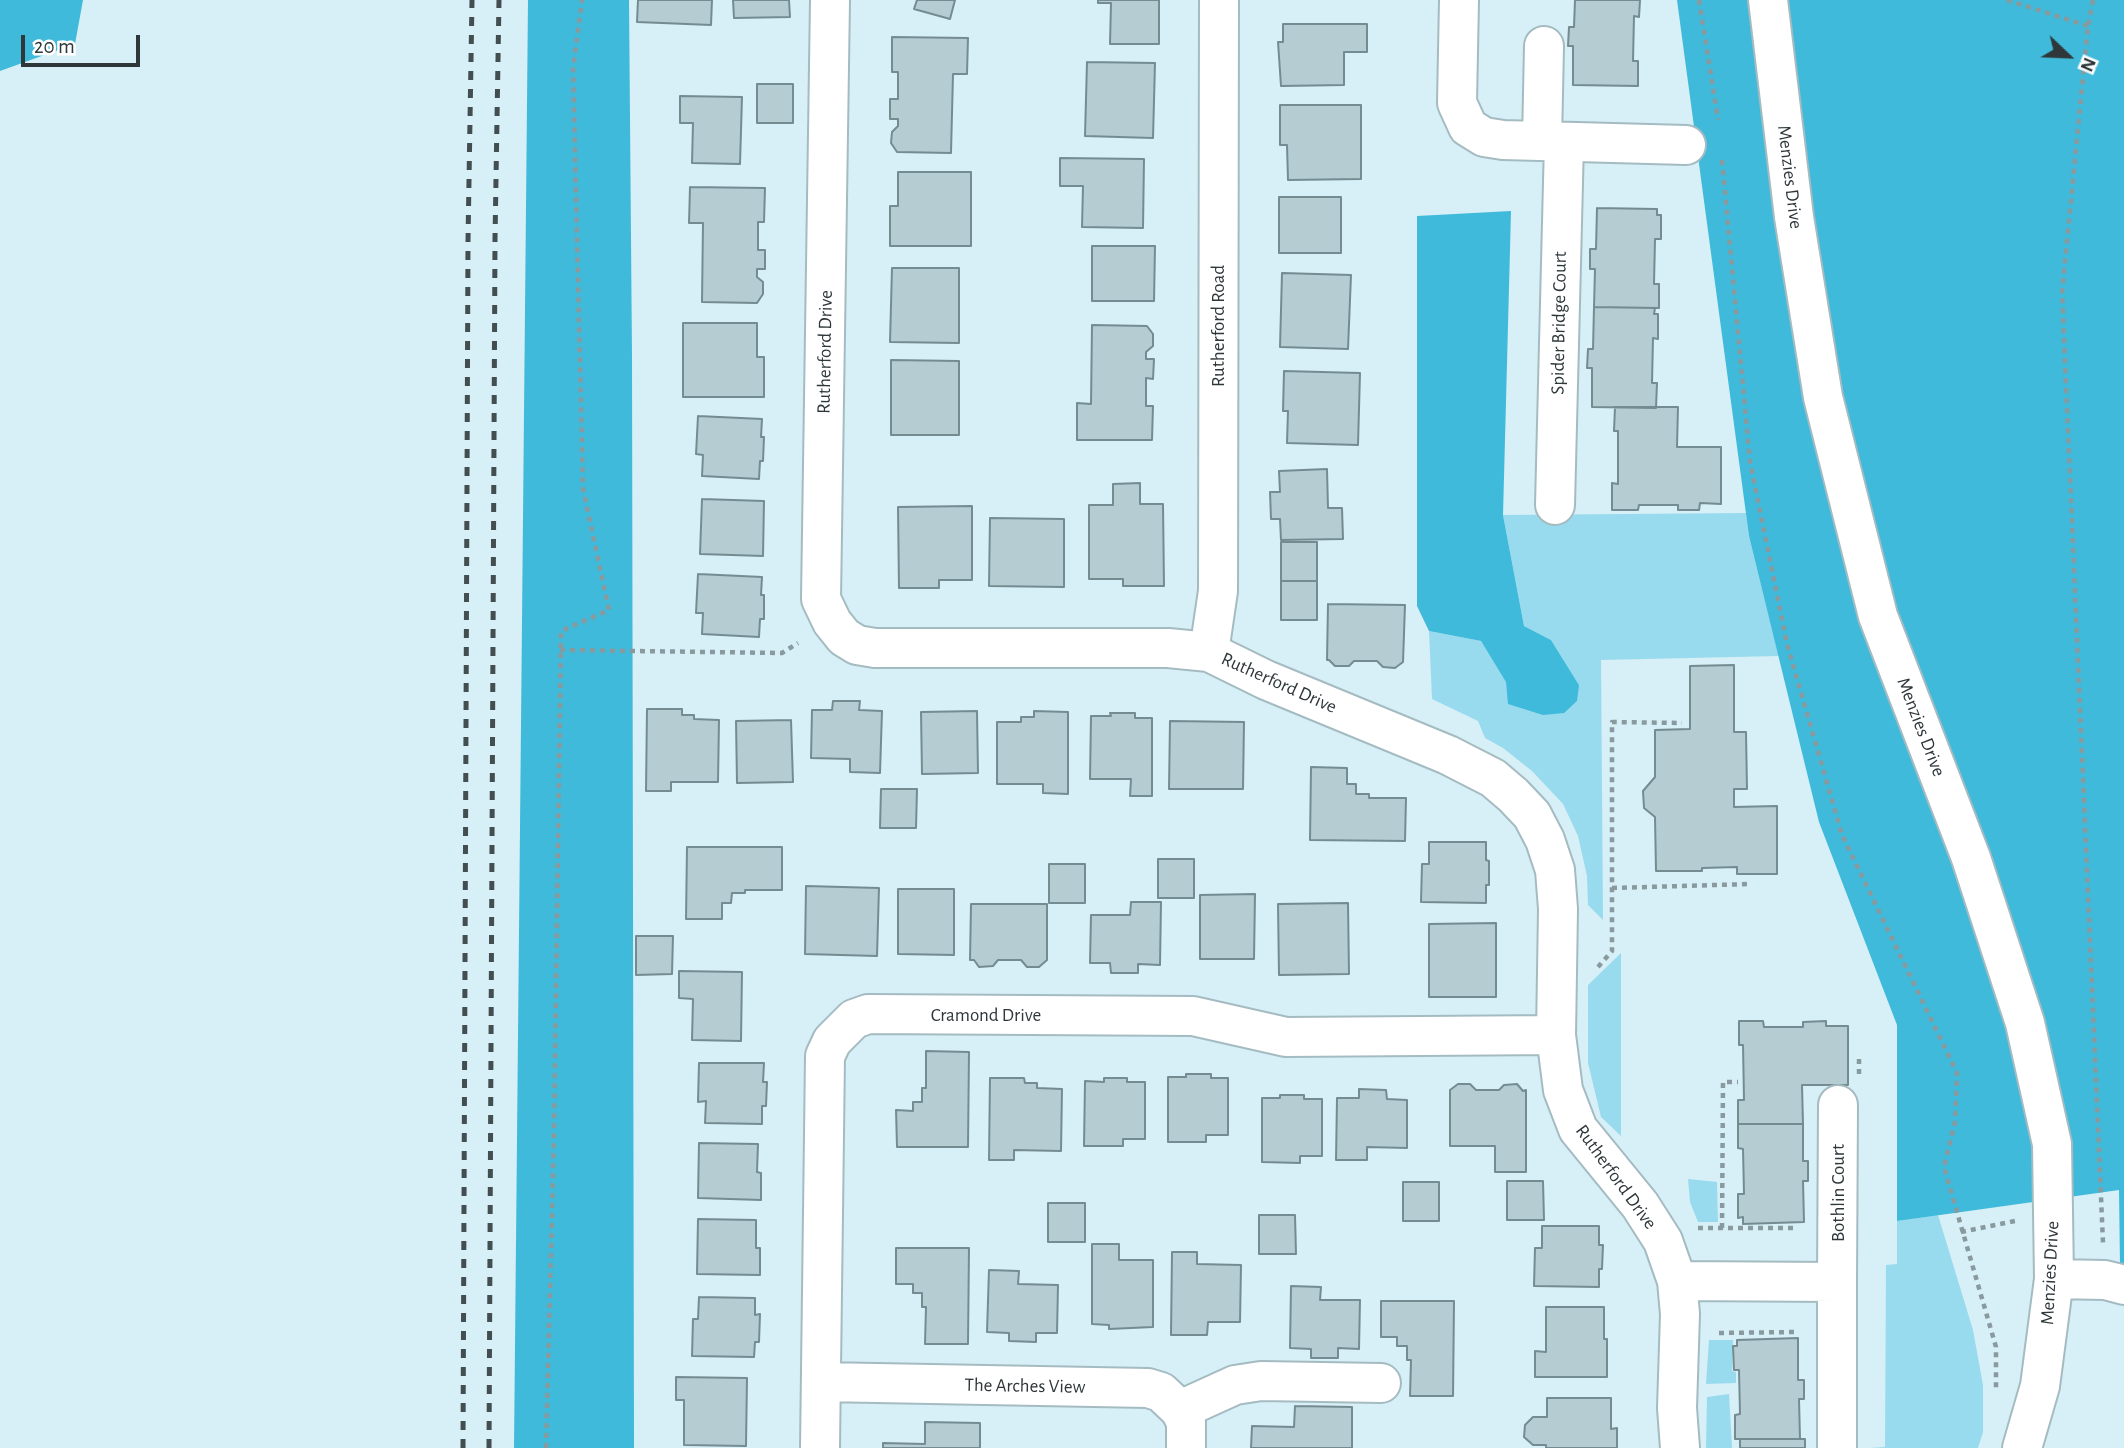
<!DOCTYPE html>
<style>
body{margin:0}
#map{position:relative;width:2124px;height:1448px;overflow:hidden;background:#d7eff6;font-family:"Alegreya Sans",sans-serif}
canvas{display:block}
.north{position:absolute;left:2033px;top:21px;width:70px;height:70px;-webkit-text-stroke:5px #fff;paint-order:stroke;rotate:113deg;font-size:19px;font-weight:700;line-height:28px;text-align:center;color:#2e373a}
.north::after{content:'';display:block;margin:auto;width:24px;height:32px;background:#2e373a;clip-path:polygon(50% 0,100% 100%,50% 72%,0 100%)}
.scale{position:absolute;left:21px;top:35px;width:119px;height:32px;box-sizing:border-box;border:4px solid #2e373a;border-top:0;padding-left:9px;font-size:21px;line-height:24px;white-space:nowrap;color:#2e373a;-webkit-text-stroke:5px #fff;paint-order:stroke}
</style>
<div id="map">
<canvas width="2124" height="1448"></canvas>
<div class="north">N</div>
<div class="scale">20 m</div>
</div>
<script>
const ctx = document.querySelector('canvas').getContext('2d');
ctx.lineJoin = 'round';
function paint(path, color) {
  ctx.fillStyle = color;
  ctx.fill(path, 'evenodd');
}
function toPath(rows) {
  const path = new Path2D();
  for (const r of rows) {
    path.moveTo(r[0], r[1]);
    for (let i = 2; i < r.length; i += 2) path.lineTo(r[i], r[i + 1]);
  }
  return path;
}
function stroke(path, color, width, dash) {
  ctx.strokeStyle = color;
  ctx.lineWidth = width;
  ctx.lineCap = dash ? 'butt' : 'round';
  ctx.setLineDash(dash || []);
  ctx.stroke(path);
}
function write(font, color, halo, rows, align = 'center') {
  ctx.font = font + ' "Alegreya Sans",sans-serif';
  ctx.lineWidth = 6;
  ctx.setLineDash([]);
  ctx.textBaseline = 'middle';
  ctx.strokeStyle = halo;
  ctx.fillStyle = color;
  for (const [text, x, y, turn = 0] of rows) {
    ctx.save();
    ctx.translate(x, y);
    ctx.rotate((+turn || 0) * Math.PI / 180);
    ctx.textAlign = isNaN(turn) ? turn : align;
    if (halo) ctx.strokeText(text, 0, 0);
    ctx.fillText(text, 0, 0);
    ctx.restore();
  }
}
paint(toPath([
 [1746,513,1749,536,1779,656,1601,660,1603,920,1588,905,1587,876,1578,836,1563,804,1532,771,1503,748,1485,738,1478,721,1432,699,1429,631,1481,641,1507,682,1579,685,1551,640,1524,626,1503,515],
 [1621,953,1621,1136,1601,1117,1588,1063,1588,985],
 [1688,1179,1717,1182,1718,1222,1698,1222,1690,1202],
 [1938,1215,1973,1330,1983,1385,1983,1432,1978,1448,1870,1448,1885,1447,1886,1265,1897,1264,1897,1221],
 [1709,1340,1733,1340,1732,1371,1736,1372,1736,1383,1706,1384],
 [1729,1394,1732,1448,1706,1448,1707,1397]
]), '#99dbee');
paint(toPath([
 [0,0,83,0,75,44,0,71],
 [528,0,629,0,632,357,634,1448,514,1448],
 [1677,0,2124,0,2124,1267,2120,1265,2119,1190,1897,1221,1897,1025,1819,822,1749,536],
 [1511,211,1503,515,1524,626,1551,640,1579,685,1577,701,1564,713,1543,715,1508,704,1506,682,1481,641,1429,631,1417,606,1417,216]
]), '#3fbada');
const building = toPath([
 [638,0,712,0,711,25,637,22,638,0],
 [733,0,789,0,790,17,734,18,733,0],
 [917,0,955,0,950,19,914,9,917,0],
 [1098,0,1159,0,1159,44,1110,44,1111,3,1098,3,1098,0],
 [1575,0,1640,0,1639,17,1634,16,1633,61,1638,61,1638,86,1573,85,1573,46,1568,46,1569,27,1574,27,1575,0],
 [1283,24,1367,24,1367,52,1344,52,1344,85,1281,86,1278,42,1283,42,1283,24],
 [892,37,968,38,967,74,953,74,951,153,897,152,891,143,892,132,898,126,898,119,890,119,890,99,898,99,898,72,892,72,892,37],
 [1087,62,1155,63,1153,138,1085,136,1087,62],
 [757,84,793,84,793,123,757,123,757,84],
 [680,96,742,97,740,164,692,163,693,123,680,123,680,96],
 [1280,105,1361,105,1361,179,1288,180,1287,145,1280,145,1280,105],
 [1060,158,1144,159,1143,228,1082,227,1083,186,1060,186,1060,158],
 [898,172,971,172,971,246,890,246,890,206,898,206,898,172],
 [690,187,765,188,764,222,758,222,758,250,765,250,765,269,757,269,757,277,763,282,763,294,757,303,702,302,703,223,689,223,690,187],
 [1279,197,1341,197,1341,253,1279,253,1279,197],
 [1597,208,1657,209,1657,215,1661,215,1661,239,1655,239,1654,284,1659,284,1659,308,1594,307,1595,269,1590,269,1590,249,1596,249,1597,208],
 [1092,246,1155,246,1154,301,1092,301,1092,246],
 [892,268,959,268,959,343,890,342,892,268],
 [1282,273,1351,275,1348,349,1280,347,1282,273],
 [1594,307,1655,308,1654,314,1658,314,1658,339,1653,338,1652,383,1657,383,1656,408,1592,407,1592,368,1587,368,1588,349,1593,349,1594,307],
 [683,323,757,323,757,357,764,357,764,397,683,397,683,323],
 [1092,325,1147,326,1153,334,1153,346,1146,352,1146,359,1154,359,1153,379,1146,378,1146,406,1153,406,1152,440,1077,440,1077,403,1091,404,1092,325],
 [891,360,959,361,959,435,891,435,891,360],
 [1284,371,1360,373,1358,445,1287,443,1288,411,1283,411,1284,371],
 [1615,407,1678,407,1677,447,1721,447,1721,504,1700,503,1699,510,1678,510,1678,505,1639,505,1638,510,1612,510,1612,483,1618,484,1618,431,1614,431,1615,407],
 [698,416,762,419,761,437,764,437,763,461,760,461,759,479,702,476,703,455,696,454,698,416],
 [1327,469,1328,508,1342,508,1343,539,1281,540,1280,519,1271,519,1270,492,1280,492,1279,471,1327,469],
 [1140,483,1140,504,1163,504,1164,586,1123,586,1123,579,1089,579,1089,505,1113,505,1113,484,1140,483],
 [702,499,764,501,763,556,700,554,702,499],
 [972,506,972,580,939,580,939,588,899,588,898,507,972,506],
 [990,518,1064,519,1064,587,989,586,990,518],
 [1281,542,1317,542,1317,581,1281,581,1281,542],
 [698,574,762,577,761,595,764,595,764,619,760,619,759,637,702,634,703,613,696,613,698,574],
 [1281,581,1317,581,1317,620,1281,620,1281,581],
 [1328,604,1405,605,1403,662,1395,668,1383,667,1377,661,1354,661,1349,666,1335,666,1329,660,1327,660,1328,604],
 [1734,665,1734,732,1746,732,1747,789,1734,789,1734,807,1777,806,1777,874,1737,874,1737,867,1702,868,1702,871,1656,871,1655,817,1644,808,1643,791,1655,777,1655,730,1690,729,1690,666,1734,665],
 [833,701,860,701,859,710,882,711,880,773,850,772,850,759,811,758,812,710,832,710,833,701],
 [647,709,682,709,682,715,694,715,694,719,719,720,718,782,671,782,671,791,646,791,647,709],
 [977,711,978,773,922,774,921,712,977,711],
 [1034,711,1068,712,1068,794,1043,793,1043,784,997,784,997,722,1021,722,1021,717,1034,717,1034,711],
 [1110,713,1135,713,1135,718,1152,718,1152,796,1130,796,1131,779,1090,779,1091,716,1111,716,1110,713],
 [791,720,793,782,737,783,736,721,791,720],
 [1170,721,1244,722,1243,789,1169,789,1170,721],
 [1311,767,1347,768,1347,784,1356,784,1356,794,1369,794,1369,798,1406,798,1405,841,1310,840,1311,767],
 [881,789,917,789,916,828,880,828,881,789],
 [1429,842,1486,842,1486,860,1489,861,1489,885,1486,885,1486,903,1421,902,1422,864,1429,864,1429,842],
 [687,847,782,847,782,890,745,890,745,893,732,893,731,903,722,903,722,919,686,919,687,847],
 [1158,859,1194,859,1194,898,1158,898,1158,859],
 [1049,864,1085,864,1085,903,1049,903,1049,864],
 [806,886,879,888,877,956,805,954,806,886],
 [898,889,954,889,954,955,898,954,898,889],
 [1255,894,1254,959,1200,959,1200,895,1255,894],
 [1131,902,1161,902,1160,965,1138,964,1138,973,1111,973,1110,963,1090,963,1091,915,1130,915,1131,902],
 [1348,903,1349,974,1279,975,1278,904,1348,903],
 [971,904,1047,904,1047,960,1039,967,1027,967,1021,960,998,960,993,966,979,967,974,960,970,960,971,904],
 [1496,923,1496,997,1429,997,1429,924,1496,923],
 [636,936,673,936,672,974,636,975,636,936],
 [679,971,742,972,741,1041,692,1040,693,999,679,998,679,971],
 [1739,1021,1763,1021,1764,1027,1803,1027,1803,1022,1826,1021,1826,1026,1848,1026,1848,1085,1802,1085,1803,1124,1738,1124,1738,1100,1744,1100,1743,1045,1739,1045,1739,1021],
 [926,1051,969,1052,968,1147,897,1147,896,1110,913,1111,913,1102,922,1102,922,1088,926,1088,926,1051],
 [699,1063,764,1063,763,1082,767,1082,766,1106,762,1106,762,1124,705,1123,706,1101,698,1102,699,1063],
 [1186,1074,1211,1074,1211,1078,1228,1078,1228,1135,1206,1135,1206,1142,1168,1142,1168,1077,1186,1077,1186,1074],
 [990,1078,1024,1078,1025,1083,1037,1083,1037,1088,1062,1089,1061,1151,1014,1150,1014,1160,989,1160,990,1078],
 [1104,1078,1127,1078,1127,1082,1145,1082,1145,1139,1123,1139,1123,1146,1084,1146,1085,1081,1104,1082,1104,1078],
 [1458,1084,1470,1084,1476,1090,1499,1090,1504,1085,1517,1084,1523,1091,1526,1090,1526,1172,1495,1172,1495,1146,1450,1146,1450,1090,1458,1084],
 [1359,1089,1386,1090,1387,1099,1407,1100,1407,1148,1367,1147,1367,1160,1336,1160,1337,1098,1359,1098,1359,1089],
 [1280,1095,1304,1095,1304,1099,1322,1099,1322,1156,1300,1156,1300,1163,1262,1162,1262,1098,1280,1098,1280,1095],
 [1738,1124,1803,1124,1803,1161,1808,1161,1808,1181,1803,1181,1804,1222,1743,1224,1743,1217,1738,1218,1738,1194,1744,1194,1743,1149,1738,1148,1738,1124],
 [699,1143,758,1144,757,1172,761,1173,761,1200,698,1198,699,1143],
 [1507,1181,1543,1181,1544,1220,1507,1220,1507,1181],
 [1403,1182,1439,1182,1439,1221,1403,1221,1403,1182],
 [1048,1203,1085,1203,1085,1242,1048,1242,1048,1203],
 [1259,1215,1295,1215,1296,1254,1259,1254,1259,1215],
 [698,1219,756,1220,756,1248,760,1248,760,1275,697,1274,698,1219],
 [1542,1226,1599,1226,1599,1245,1603,1245,1602,1269,1599,1269,1599,1287,1534,1286,1535,1248,1542,1248,1542,1226],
 [1092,1244,1119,1244,1119,1260,1153,1260,1153,1327,1109,1329,1109,1325,1092,1324,1092,1244],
 [896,1248,969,1248,968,1344,925,1344,926,1307,922,1307,922,1293,913,1293,913,1284,896,1284,896,1248],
 [1172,1252,1197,1252,1197,1264,1241,1265,1240,1322,1208,1322,1207,1335,1171,1335,1172,1252],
 [989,1270,1019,1271,1018,1284,1058,1285,1057,1333,1036,1333,1036,1342,1009,1341,1009,1333,987,1332,989,1270],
 [1291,1286,1321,1287,1320,1300,1360,1300,1359,1349,1338,1348,1338,1358,1311,1358,1311,1349,1290,1348,1291,1286],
 [699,1297,755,1298,755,1315,760,1314,759,1342,755,1342,754,1357,692,1356,693,1319,698,1319,699,1297],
 [1381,1301,1454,1301,1453,1396,1410,1396,1411,1360,1407,1360,1407,1346,1397,1346,1397,1337,1381,1337,1381,1301],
 [1546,1307,1604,1307,1604,1339,1607,1339,1607,1377,1535,1377,1535,1351,1546,1352,1546,1307],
 [1798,1338,1798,1380,1804,1380,1804,1399,1799,1399,1800,1439,1735,1439,1735,1415,1740,1414,1739,1370,1734,1370,1733,1346,1737,1346,1737,1340,1798,1338],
 [676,1377,747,1378,746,1446,684,1445,684,1400,676,1400,676,1377],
 [1547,1398,1611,1398,1611,1429,1617,1428,1617,1448,1546,1448,1546,1445,1533,1445,1524,1437,1525,1425,1533,1417,1547,1417,1547,1398],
 [1295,1406,1352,1407,1352,1448,1251,1448,1252,1426,1294,1427,1295,1406],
 [925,1422,980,1423,980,1448,883,1448,883,1443,925,1444,925,1422],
 [1740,1439,1805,1439,1805,1448,1740,1448,1740,1439]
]);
paint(building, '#b5ccd3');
stroke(building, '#758b92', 2);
const minor = toPath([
 [830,0,821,599,832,622,844,637,857,645,875,648,1168,648,1209,652,1266,680,1448,755,1493,778,1513,795,1532,815,1545,840,1555,870,1558,909,1556,1035,1563,1090,1578,1129,1640,1205,1663,1241,1677,1281,1680,1314,1677,1408,1680,1448],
 [1459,0,1457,103,1468,127,1484,137,1503,140,1686,145],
 [1768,0,1794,217,1823,397,1878,616,1971,858,2025,1023,2052,1144,2054,1279,2040,1386,2022,1448],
 [1542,141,1544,46],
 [1555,505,1564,142],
 [1209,652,1218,591,1219,0],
 [2054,1279,2105,1280,2124,1285],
 [1677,1281,1837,1282,1838,1105],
 [1837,1282,1837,1448],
 [822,1382,1148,1388,1161,1392,1180,1410,1186,1422,1186,1448],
 [1180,1410,1235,1385,1261,1381,1381,1383],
 [820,1448,825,1056,832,1041,854,1019,868,1014,1193,1016,1286,1037,1556,1035]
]);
stroke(minor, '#a5bbc2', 42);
stroke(toPath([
 [1699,0,1718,120],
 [2007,0,2088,26],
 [2093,0,2088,26,2062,292,2103,1243],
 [1722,160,1750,462,1787,644,1842,835,1957,1073,1955,1122,1944,1167,1996,1347,1996,1388],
 [560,650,782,653,798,643],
 [1612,888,1751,884],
 [1598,967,1612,951,1612,722,1682,723],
 [1859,1074,1859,1059],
 [1698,1228,1798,1228],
 [1722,1228,1723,1082,1738,1082],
 [1961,1232,2015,1221],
 [1719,1333,1798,1332],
 [546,1448,554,1133,561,631,609,610,583,489,573,69,582,0]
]), '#899a9f', 4.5, [5, 5]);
stroke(minor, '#fff', 38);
stroke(toPath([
 [463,1448,468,241,472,0],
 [489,1448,495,239,499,0]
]), '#434e51', 5, [9, 9]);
write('19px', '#2e373a', '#fff', [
 ["Menzies Drive",1790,177,83],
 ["Spider Bridge Court",1559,323,-89],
 ["Rutherford Road",1218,326,-90],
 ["Rutherford Drive",825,352,-89],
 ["Rutherford Drive",1279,683,24],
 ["Menzies Drive",1921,727,69],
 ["Cramond Drive",986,1015],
 ["Rutherford Drive",1616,1177,54],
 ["Bothlin Court",1838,1193,-90],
 ["Menzies Drive",2050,1273,-87],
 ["The Arches View",1025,1386,1]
]);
</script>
